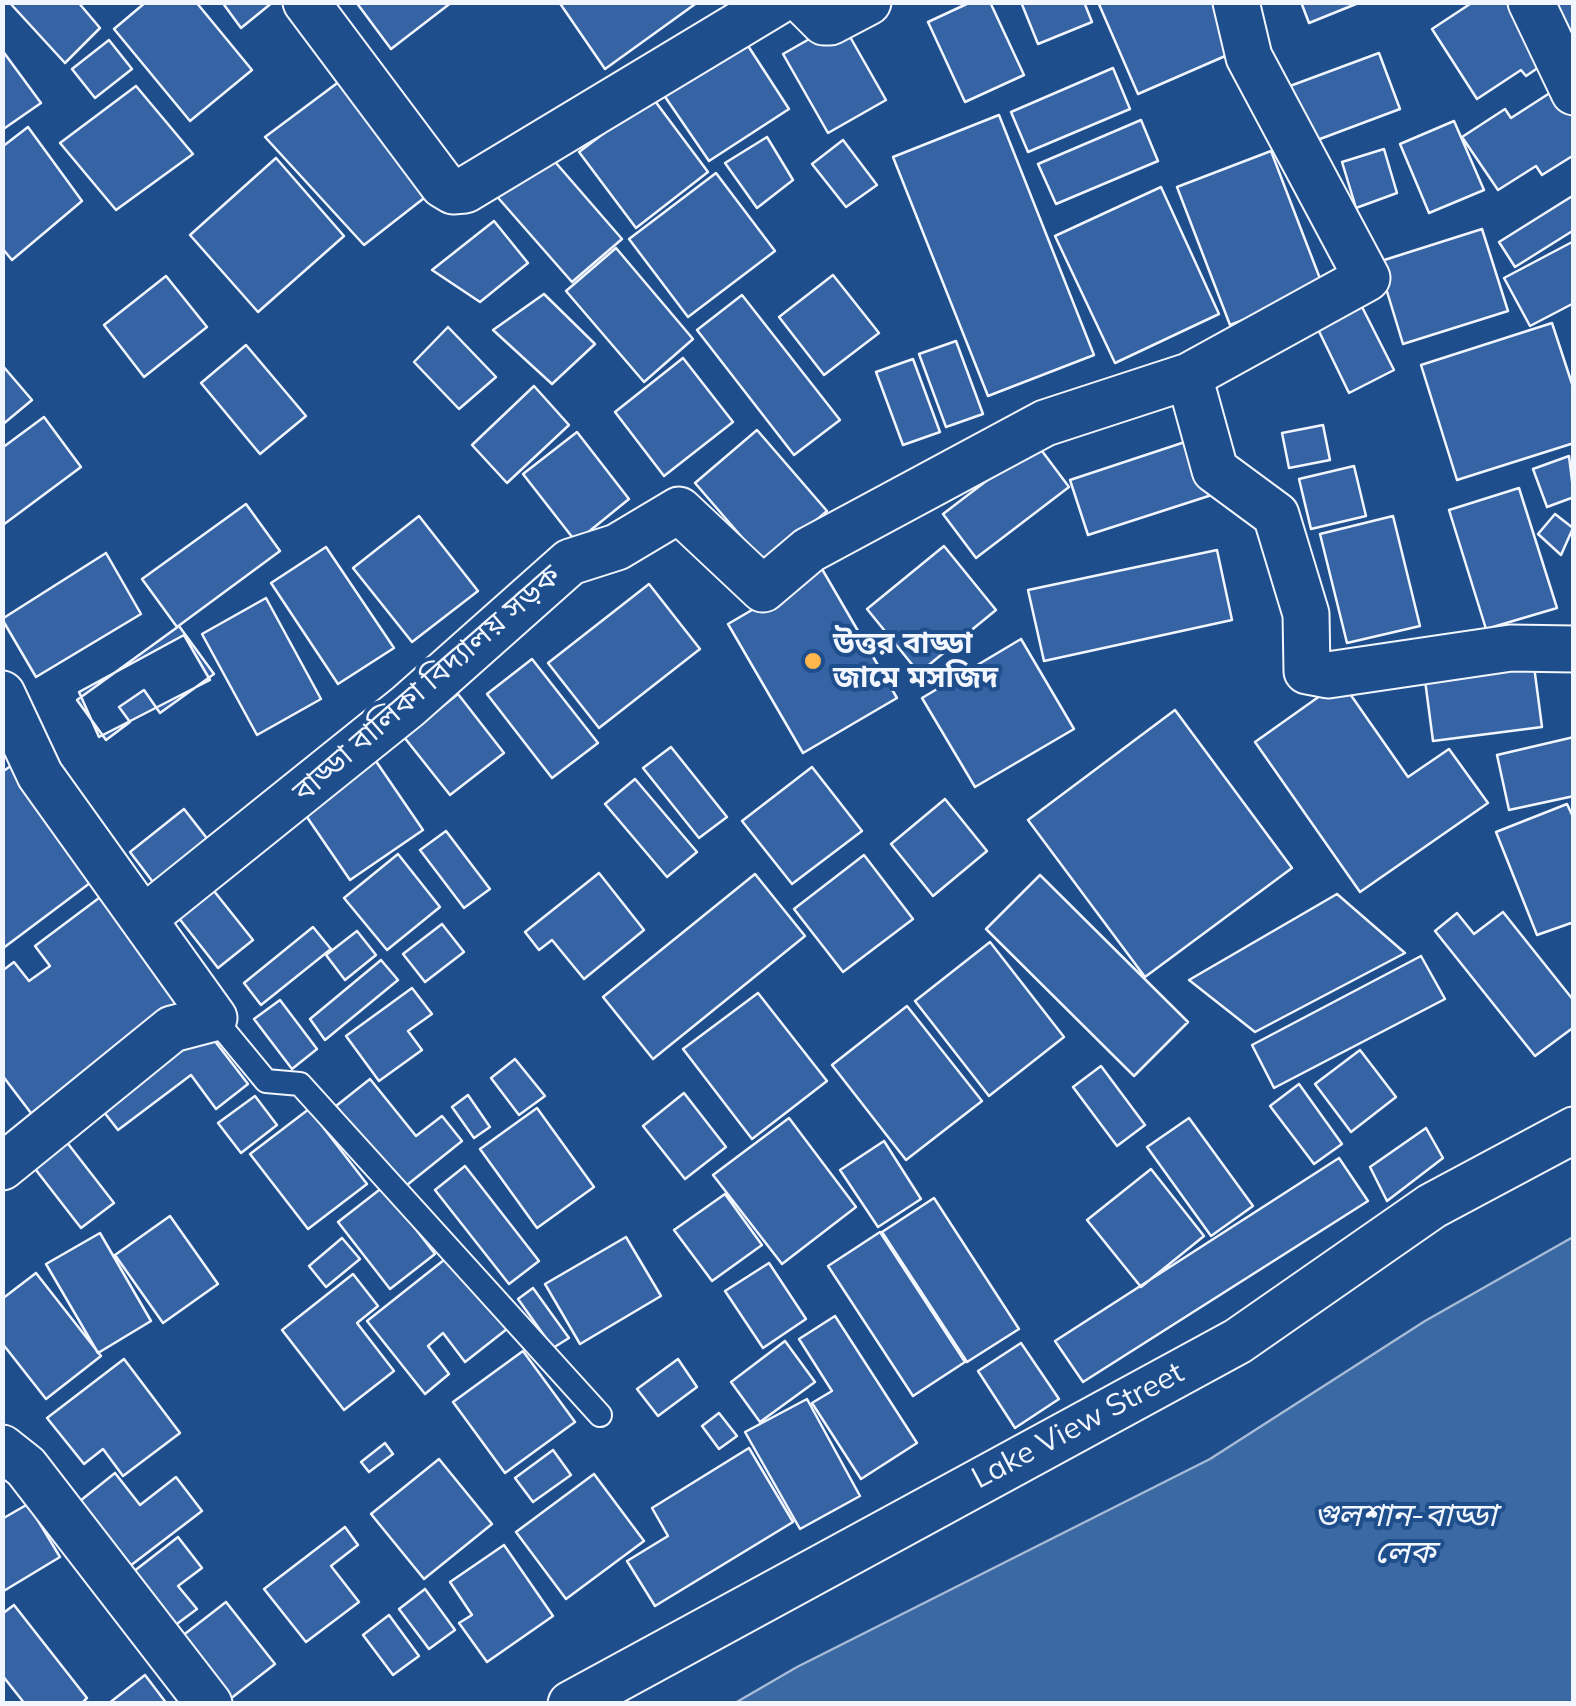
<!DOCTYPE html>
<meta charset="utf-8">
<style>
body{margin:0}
#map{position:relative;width:1576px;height:1706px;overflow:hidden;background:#1f4e8c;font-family:Mulish,sans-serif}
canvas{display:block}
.frame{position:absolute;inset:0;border:5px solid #f2f6ff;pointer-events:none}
</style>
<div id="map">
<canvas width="1576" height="1706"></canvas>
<div class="frame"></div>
</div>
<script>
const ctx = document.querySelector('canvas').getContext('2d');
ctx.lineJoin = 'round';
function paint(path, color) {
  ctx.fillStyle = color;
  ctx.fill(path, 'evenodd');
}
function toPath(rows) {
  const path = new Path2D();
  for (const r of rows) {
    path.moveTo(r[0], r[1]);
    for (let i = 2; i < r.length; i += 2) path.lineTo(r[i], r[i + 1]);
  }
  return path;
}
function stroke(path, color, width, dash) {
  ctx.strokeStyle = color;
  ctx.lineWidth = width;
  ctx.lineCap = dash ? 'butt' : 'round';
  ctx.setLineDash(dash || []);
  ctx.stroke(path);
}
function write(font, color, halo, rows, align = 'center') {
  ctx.font = font + ' Mulish,"Noto Sans Bengali",sans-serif';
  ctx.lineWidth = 8;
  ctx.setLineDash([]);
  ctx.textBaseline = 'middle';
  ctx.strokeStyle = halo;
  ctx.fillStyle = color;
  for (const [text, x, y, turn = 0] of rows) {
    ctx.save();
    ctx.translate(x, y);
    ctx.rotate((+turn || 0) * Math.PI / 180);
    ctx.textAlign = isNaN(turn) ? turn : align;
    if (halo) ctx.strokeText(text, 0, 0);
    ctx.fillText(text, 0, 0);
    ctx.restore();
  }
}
const water = toPath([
 [1573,1237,1573,1703,735,1703,797,1667,1210,1459,1425,1321,1573,1237]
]);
paint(water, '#3b69a3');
stroke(water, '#a8bbd7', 2.5);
const building = toPath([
 [9,2,78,2,100,28,65,63,9,2],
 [146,2,196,2,252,70,190,121,114,29,146,2],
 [222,2,273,2,241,28,222,2],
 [356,2,452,2,391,49,356,2],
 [559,2,698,2,605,69,559,2],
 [971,2,990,2,1024,75,965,102,928,22,971,2],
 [1021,2,1084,2,1092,22,1038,44,1021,2],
 [1098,2,1218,2,1239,50,1138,94,1098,2],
 [1301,2,1361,2,1309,23,1301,2],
 [1473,2,1506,2,1545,63,1526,76,1521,70,1477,99,1432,29,1473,2],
 [1547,2,1574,2,1574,46,1547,2],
 [841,21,886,100,828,133,783,54,841,21],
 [741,35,789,109,709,161,657,85,741,35],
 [109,40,132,69,95,98,72,69,109,40],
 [2,50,41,103,2,130,2,50],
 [1379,53,1400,109,1312,142,1290,86,1379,53],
 [1113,68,1130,109,1028,152,1011,112,1113,68],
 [340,81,428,195,364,245,265,137,340,81],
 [136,86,193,154,116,210,60,143,136,86],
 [1556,89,1574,115,1574,155,1542,175,1536,166,1498,190,1462,137,1505,109,1511,118,1556,89],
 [652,97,708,172,636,228,579,152,652,97],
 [999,115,1094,355,988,396,893,157,999,115],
 [1141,120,1158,161,1056,204,1038,164,1141,120],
 [1454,121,1484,190,1429,213,1400,144,1454,121],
 [28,127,82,201,12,260,2,248,2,147,28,127],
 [767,137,793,180,757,208,725,163,767,137],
 [843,140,877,185,846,207,812,164,843,140],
 [543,148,622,239,572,282,493,192,543,148],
 [1384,149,1397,193,1356,208,1342,162,1384,149],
 [1271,151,1324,289,1230,325,1177,187,1271,151],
 [276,158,344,236,258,312,190,235,276,158],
 [716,173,775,251,688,317,629,239,716,173],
 [1161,187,1219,314,1115,363,1055,236,1161,187],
 [1574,195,1574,230,1515,267,1499,242,1574,195],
 [494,221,528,263,480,302,432,270,494,221],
 [1482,229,1508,311,1403,344,1378,262,1482,229],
 [1574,241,1574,303,1530,326,1504,278,1574,241],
 [616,248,693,339,644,382,566,291,616,248],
 [833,275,879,333,824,375,779,317,833,275],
 [166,276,207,327,144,377,104,325,166,276],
 [544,294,595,344,552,384,493,330,544,294],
 [742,295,840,420,794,455,697,330,742,295],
 [1358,299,1394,370,1349,393,1314,321,1358,299],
 [1552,323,1574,390,1574,443,1457,480,1421,365,1552,323],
 [448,327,496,377,459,409,414,362,448,327],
 [956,341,983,414,946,427,919,354,956,341],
 [246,345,306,416,260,454,201,383,246,345],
 [683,358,733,422,664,476,615,412,683,358],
 [913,359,940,432,903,445,876,372,913,359],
 [2,365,32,400,2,425,2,365],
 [534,386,569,425,507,483,472,445,534,386],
 [44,417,81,467,3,525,2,448,44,417],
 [1323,425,1330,460,1289,468,1282,433,1323,425],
 [757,430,827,511,765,564,695,483,757,430],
 [577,432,629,499,576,542,523,474,577,432],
 [1200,437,1218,493,1088,535,1070,480,1200,437],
 [1036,443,1069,487,976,558,943,514,1036,443],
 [1569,456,1574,497,1547,507,1533,469,1569,456],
 [1354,466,1366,516,1311,529,1299,479,1354,466],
 [1519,488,1557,608,1486,629,1449,510,1519,488],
 [246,504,280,551,177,627,142,579,246,504],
 [1555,514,1573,528,1561,555,1538,534,1555,514],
 [419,516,478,591,412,642,353,568,419,516],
 [1393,516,1420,626,1347,643,1320,534,1393,516],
 [944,546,996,610,919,673,867,609,944,546],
 [326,547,394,648,338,684,271,583,326,547],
 [1217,550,1232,620,1044,661,1028,590,1217,550],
 [106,553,141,614,36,677,2,619,106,553],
 [822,569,897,698,803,753,728,624,822,569],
 [649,584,700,649,599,728,548,663,649,584],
 [266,598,321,699,257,735,202,634,266,598],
 [179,626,214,674,160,713,144,690,119,707,130,722,106,740,77,700,179,626],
 [184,635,210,680,99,737,79,692,184,635],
 [1021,639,1074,729,975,787,922,698,1021,639],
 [1532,651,1542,727,1433,741,1423,665,1532,651],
 [532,659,598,743,552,778,487,694,532,659],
 [1341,681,1408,777,1449,749,1488,803,1360,892,1255,742,1341,681],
 [458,694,504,753,450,795,404,737,458,694],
 [1175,710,1292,868,1145,977,1028,820,1175,710],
 [1574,737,1574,796,1509,810,1497,755,1574,737],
 [671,747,727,817,699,838,643,768,671,747],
 [369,751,423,830,350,880,296,801,369,751],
 [18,761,102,874,2,949,2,772,18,761],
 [812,767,862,831,792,884,742,821,812,767],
 [635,779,697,852,667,877,605,804,635,779],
 [945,799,987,851,933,896,891,844,945,799],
 [1567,804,1574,819,1574,922,1537,935,1496,832,1567,804],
 [184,809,220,855,165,898,130,852,184,809],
 [446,831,490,889,464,908,420,850,446,831],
 [398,854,440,907,387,950,344,898,398,854],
 [864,855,913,919,843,972,794,909,864,855],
 [599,873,644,930,584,979,552,940,539,950,525,932,599,873],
 [755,874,805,936,653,1059,603,997,755,874],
 [1040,875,1188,1022,1134,1076,986,929,1040,875],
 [206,881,253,940,218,968,171,908,206,881],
 [107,892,192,1005,37,1121,2,1075,2,971,14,962,29,981,50,966,35,946,107,892],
 [1337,894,1405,953,1255,1032,1189,980,1337,894],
 [1503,912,1574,1001,1574,1027,1535,1056,1435,931,1457,913,1474,934,1503,912],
 [442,924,464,952,425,982,403,954,442,924],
 [313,927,331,949,261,1005,244,983,313,927],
 [357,931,376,955,345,980,326,955,357,931],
 [990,942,1064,1037,989,1096,915,1001,990,942],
 [1421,956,1445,999,1274,1088,1252,1045,1421,956],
 [381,960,398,980,325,1040,310,1019,381,960],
 [412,988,432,1014,408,1031,422,1050,379,1081,346,1036,412,988],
 [758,993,827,1081,752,1139,683,1049,758,993],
 [280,1000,317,1049,292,1069,254,1019,280,1000],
 [907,1006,982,1101,906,1160,832,1065,907,1006],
 [204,1027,248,1084,216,1109,191,1075,118,1130,100,1107,204,1027],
 [1360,1050,1396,1097,1351,1132,1315,1084,1360,1050],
 [515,1059,545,1096,519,1115,491,1078,515,1059],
 [1101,1066,1145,1125,1117,1146,1073,1087,1101,1066],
 [370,1079,416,1136,442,1116,462,1141,402,1189,336,1106,370,1079],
 [1299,1084,1342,1144,1314,1164,1270,1106,1299,1084],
 [684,1093,726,1147,685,1179,643,1126,684,1093],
 [468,1095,490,1127,474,1138,452,1107,468,1095],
 [255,1096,277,1125,241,1153,218,1123,255,1096],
 [537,1108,594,1187,537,1228,480,1149,537,1108],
 [309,1109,367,1184,308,1229,250,1154,309,1109],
 [789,1118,856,1207,782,1264,713,1175,789,1118],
 [1189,1118,1253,1206,1211,1236,1147,1147,1189,1118],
 [55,1127,114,1203,81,1228,22,1152,55,1127],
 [1426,1128,1443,1158,1387,1201,1370,1167,1426,1128],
 [884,1141,921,1199,878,1227,840,1170,884,1141],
 [1339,1158,1368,1201,1083,1382,1055,1341,1339,1158],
 [465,1166,539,1261,509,1284,435,1190,465,1166],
 [1151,1169,1204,1236,1141,1287,1087,1220,1151,1169],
 [383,1187,435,1254,390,1289,338,1222,383,1187],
 [725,1194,762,1245,712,1281,674,1230,725,1194],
 [934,1198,1019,1329,967,1362,882,1232,934,1198],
 [170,1216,218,1284,163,1323,115,1255,170,1216],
 [880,1232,965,1362,913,1396,828,1266,880,1232],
 [100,1233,151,1321,98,1353,46,1264,100,1233],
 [626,1237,661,1296,580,1344,545,1284,626,1237],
 [342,1238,360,1259,326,1287,309,1266,342,1238],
 [449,1256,507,1329,465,1362,443,1333,428,1346,449,1374,425,1394,367,1321,449,1256],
 [769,1263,806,1319,763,1348,725,1291,769,1263],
 [36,1273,101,1356,46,1399,2,1343,2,1299,36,1273],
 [353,1274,378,1306,357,1323,394,1371,344,1410,282,1330,353,1274],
 [533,1288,569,1338,553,1348,518,1299,533,1288],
 [835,1316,917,1443,861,1479,812,1403,832,1391,799,1339,835,1316],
 [785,1341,815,1382,760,1422,731,1382,785,1341],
 [1021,1343,1059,1399,1015,1428,978,1371,1021,1343],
 [523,1351,575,1422,505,1473,453,1402,523,1351],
 [124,1359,180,1433,123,1476,103,1449,84,1464,47,1418,124,1359],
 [678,1359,697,1387,658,1416,637,1389,678,1359],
 [807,1399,860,1496,800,1529,745,1432,807,1399],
 [719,1413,737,1436,719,1449,702,1426,719,1413],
 [385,1443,393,1454,369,1472,361,1462,385,1443],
 [749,1448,793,1522,655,1606,627,1561,668,1536,652,1508,749,1448],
 [553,1450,571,1475,533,1502,515,1478,553,1450],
 [439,1459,492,1524,424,1579,371,1514,439,1459],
 [115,1473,140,1505,176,1477,202,1511,130,1566,80,1501,115,1473],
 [594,1474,644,1541,566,1599,516,1532,594,1474],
 [28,1504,60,1557,2,1592,2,1519,28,1504],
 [345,1527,358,1545,331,1566,359,1602,306,1642,264,1589,345,1527],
 [178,1537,202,1568,178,1586,197,1609,166,1632,124,1579,178,1537],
 [504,1545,553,1616,487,1662,459,1623,472,1615,450,1582,504,1545],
 [425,1589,455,1630,429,1649,399,1609,425,1589],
 [226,1602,275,1664,225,1703,177,1640,226,1602],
 [14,1605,87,1698,81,1704,25,1704,2,1675,2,1614,14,1605],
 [389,1615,419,1656,393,1675,363,1635,389,1615],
 [145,1675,167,1704,108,1704,145,1675]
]);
paint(building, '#3563a3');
stroke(building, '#f2f6ff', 2.5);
const service = toPath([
 [214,1018,266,1081,300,1084,600,1415]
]);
const minor = toPath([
 [306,2,443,185,453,191,465,190,777,2],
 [804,2,824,22,830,22,868,2],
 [1531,2,1574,92],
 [1189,376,1367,278,1249,57,1236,2],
 [2,694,40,775,214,1018,172,1029,2,1167],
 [143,919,408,706,570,562,617,547,679,510,763,589,809,550,1045,423,1189,376,1215,470,1276,515,1306,614,1307,671,1328,675,1511,648,1574,649],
 [2,1448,26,1467,209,1704],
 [571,1704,1238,1341,1432,1206,1574,1130]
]);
stroke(service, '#f2f6ff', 26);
stroke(minor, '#f2f6ff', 49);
stroke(service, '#1f4e8c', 22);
stroke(minor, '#1f4e8c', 45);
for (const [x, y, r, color] of [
 [813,661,10,"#ffb74d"]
]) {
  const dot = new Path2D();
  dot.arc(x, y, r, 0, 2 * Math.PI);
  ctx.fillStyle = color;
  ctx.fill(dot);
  stroke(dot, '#1f4e8c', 4);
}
write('bold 30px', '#f2f6ff', '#1f4e8c', [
 ["উত্তর বাড্ডা",833,644],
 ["জামে মসজিদ",833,678]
], 'left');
write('30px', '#f2f6ff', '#1f4e8c', [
 ["বাড্ডা বালিকা বিদ্যালয় সড়ক",427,684,-41],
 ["Lake View Street",1078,1426,-28]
]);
write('italic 32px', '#f2f6ff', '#1f4e8c', [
 ["গুলশান-বাড্ডা",1405,1516],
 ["লেক",1405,1553]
]);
</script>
